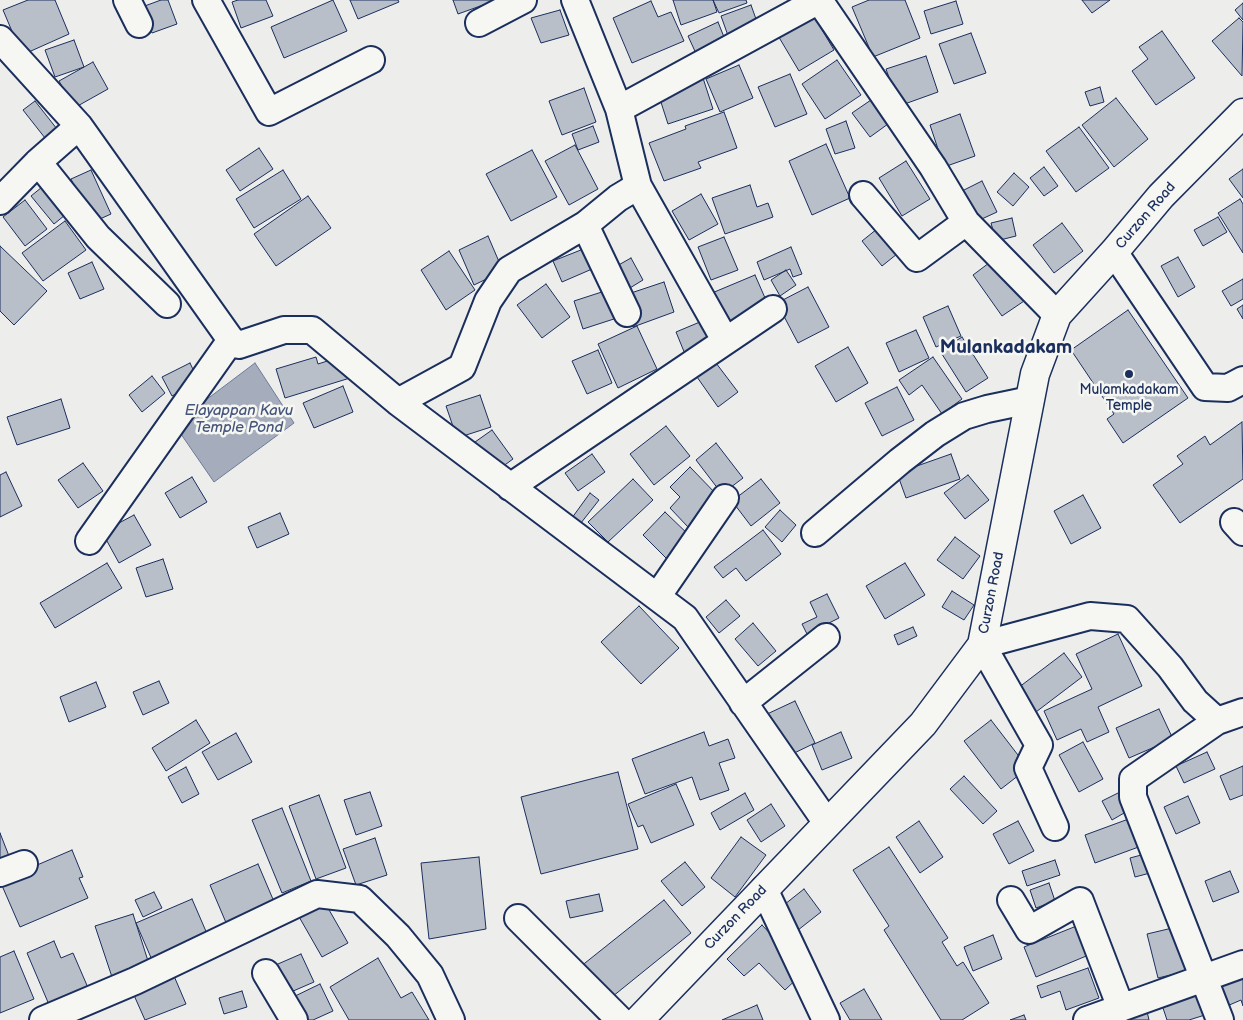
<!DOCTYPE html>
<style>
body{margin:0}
canvas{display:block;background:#edeeec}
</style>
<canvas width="1243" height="1020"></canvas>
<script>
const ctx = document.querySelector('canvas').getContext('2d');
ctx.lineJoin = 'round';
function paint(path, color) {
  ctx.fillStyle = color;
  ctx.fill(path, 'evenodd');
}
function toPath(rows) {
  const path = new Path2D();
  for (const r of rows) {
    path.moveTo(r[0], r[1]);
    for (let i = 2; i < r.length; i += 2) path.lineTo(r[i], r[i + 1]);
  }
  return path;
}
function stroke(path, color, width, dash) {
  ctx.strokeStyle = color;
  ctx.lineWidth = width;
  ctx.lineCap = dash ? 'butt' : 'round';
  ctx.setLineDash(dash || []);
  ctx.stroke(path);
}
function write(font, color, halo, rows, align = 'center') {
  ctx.font = font + ' "Balsamiq Sans",sans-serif';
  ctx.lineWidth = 5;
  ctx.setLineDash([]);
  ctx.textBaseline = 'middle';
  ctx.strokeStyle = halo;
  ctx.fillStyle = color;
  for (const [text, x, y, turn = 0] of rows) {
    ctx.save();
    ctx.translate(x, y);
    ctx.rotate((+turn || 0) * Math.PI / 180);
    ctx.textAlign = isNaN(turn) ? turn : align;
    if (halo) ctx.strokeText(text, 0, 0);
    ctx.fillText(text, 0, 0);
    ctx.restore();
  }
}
const water = toPath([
 [255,363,294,423,214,482,174,424,255,363]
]);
paint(water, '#a5acbc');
stroke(water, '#6e7a96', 1);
const building = toPath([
 [28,0,55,0,69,34,22,55,3,10,28,0],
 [161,0,168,0,177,24,152,33,142,7,161,0],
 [238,0,266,0,273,16,241,28,232,2,238,0],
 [333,0,347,31,284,58,271,27,333,0],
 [350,0,398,0,399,2,358,19,350,0],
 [453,0,497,0,458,14,453,0],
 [673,0,713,0,717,12,681,25,673,0],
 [713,0,746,0,747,3,719,13,713,0],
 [869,0,905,0,920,38,873,57,852,7,869,0],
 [1082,0,1110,0,1092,13,1082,0],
 [651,1,658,17,671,12,684,41,632,63,613,18,651,1],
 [956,1,963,24,931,34,924,11,956,1],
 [1243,3,1243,20,1235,10,1243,3],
 [751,5,761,33,731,44,721,16,751,5],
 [560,10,569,35,541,43,531,18,560,10],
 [812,13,834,50,799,71,777,34,812,13],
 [1239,18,1243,22,1242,76,1212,41,1239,18],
 [718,22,728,47,699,60,688,36,718,22],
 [1162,31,1195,78,1156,105,1132,71,1148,59,1139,47,1162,31],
 [971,33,986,73,954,84,939,44,971,33],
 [74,40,84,67,55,77,45,50,74,40],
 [926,56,938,92,899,106,886,69,926,56],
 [837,60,861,95,825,119,802,84,837,60],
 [93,62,108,89,74,108,59,81,93,62],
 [739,65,753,98,720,112,706,79,739,65],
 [790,74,807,114,775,127,758,87,790,74],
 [703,78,713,109,668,124,658,93,703,78],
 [1100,87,1104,102,1090,106,1085,92,1100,87],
 [584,88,596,122,562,135,549,101,584,88],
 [1116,98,1148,139,1114,167,1082,125,1116,98],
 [871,100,888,124,870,137,852,113,871,100],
 [35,101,57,129,45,138,23,110,35,101],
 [724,112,737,148,698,162,701,168,664,181,649,143,686,129,685,126,724,112],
 [960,114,975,156,944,167,930,125,960,114],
 [846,121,855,148,835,154,826,129,846,121],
 [593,126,599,142,578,150,572,134,593,126],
 [1079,127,1109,168,1076,192,1046,151,1079,127],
 [826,144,850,198,812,215,789,161,826,144],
 [575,145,598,189,569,205,545,161,575,145],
 [259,148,273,169,240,191,226,170,259,148],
 [532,150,557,197,511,221,486,174,532,150],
 [906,161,930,199,902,216,879,178,906,161],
 [1044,167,1058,186,1044,196,1030,178,1044,167],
 [1243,169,1243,198,1229,179,1243,169],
 [91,170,111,214,91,223,71,179,91,170],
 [283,170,301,199,254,228,236,199,283,170],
 [1014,173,1029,187,1013,206,997,192,1014,173],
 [982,181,997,212,973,223,958,193,982,181],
 [47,183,70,211,54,224,31,196,47,183],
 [750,185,757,207,768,203,773,217,725,234,712,198,750,185],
 [701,194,718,224,689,240,672,211,701,194],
 [308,196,331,228,276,266,254,234,308,196],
 [1240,199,1243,204,1243,253,1218,213,1240,199],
 [25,200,47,229,25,246,3,217,25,200],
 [1218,217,1227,232,1203,246,1194,230,1218,217],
 [1012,218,1016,236,996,241,991,223,1012,218],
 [65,221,86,250,43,281,22,253,65,221],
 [1062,223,1083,251,1054,273,1033,245,1062,223],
 [882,225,902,250,882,266,862,241,882,225],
 [488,236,503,271,474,285,459,250,488,236],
 [724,237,738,270,711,280,698,247,724,237],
 [0,246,47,291,14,325,0,311,0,246],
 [591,246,599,266,562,282,553,261,591,246],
 [791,247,802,274,793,277,790,269,764,280,757,262,791,247],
 [449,251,475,290,446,310,421,270,449,251],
 [997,257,1027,299,1002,316,973,275,997,257],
 [1178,257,1195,287,1178,297,1161,266,1178,257],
 [631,258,643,280,620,294,608,271,631,258],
 [92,262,104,289,80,299,68,273,92,262],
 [786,270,796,285,780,296,771,280,786,270],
 [755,275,769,307,726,325,712,293,755,275],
 [1243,279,1243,299,1231,306,1222,291,1243,279],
 [664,282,674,312,633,327,622,296,664,282],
 [546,284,570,317,542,338,517,305,546,284],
 [808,287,829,327,798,343,777,303,808,287],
 [611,289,620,317,583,329,574,301,611,289],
 [1243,305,1243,319,1237,309,1243,305],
 [948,306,961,336,936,347,923,317,948,306],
 [1128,310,1188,398,1123,443,1107,419,1114,414,1071,350,1128,310],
 [707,319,716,340,685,354,676,332,707,319],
 [637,326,657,369,618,388,598,344,637,326],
 [916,330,929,358,899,372,886,343,916,330],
 [962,337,988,378,966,392,940,351,962,337],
 [848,347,868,383,836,402,815,366,848,347],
 [598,350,612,383,587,394,572,361,598,350],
 [343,356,350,378,285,398,276,369,316,357,318,364,343,356],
 [933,357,962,399,942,414,922,385,909,395,899,380,933,357],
 [190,363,199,382,172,396,162,377,190,363],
 [716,363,738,392,718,407,697,377,716,363],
 [152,376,165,393,142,412,129,395,152,376],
 [343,386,353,412,314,428,303,403,343,386],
 [897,387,914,420,882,436,865,403,897,387],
 [480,395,491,427,457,438,446,406,480,395],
 [61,399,70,428,17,445,7,417,61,399],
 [1242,422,1243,479,1180,523,1153,485,1183,464,1177,456,1205,436,1210,445,1242,422],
 [666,426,690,456,654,485,630,454,666,426],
 [492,430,513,459,495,472,475,442,492,430],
 [716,443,743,478,722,494,696,460,716,443],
 [592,454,605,472,578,491,565,473,592,454],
 [951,454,960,479,906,498,897,473,951,454],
 [83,463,103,491,78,508,58,480,83,463],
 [690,467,719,497,688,527,670,508,680,497,670,487,690,467],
 [6,472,22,506,0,517,0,475,6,472],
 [968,475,989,500,965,519,944,493,968,475],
 [192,477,207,502,180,518,165,493,192,477],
 [633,479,653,500,608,542,588,522,633,479],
 [761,479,780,503,751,526,732,501,761,479],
 [590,493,599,500,577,528,569,522,590,493],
 [1083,495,1101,528,1071,544,1054,511,1083,495],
 [780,510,796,525,782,542,765,527,780,510],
 [665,512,691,537,669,561,643,535,665,512],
 [280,513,289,534,257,548,248,527,280,513],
 [134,515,151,545,119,563,102,532,134,515],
 [763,530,781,554,746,581,736,568,723,578,714,567,763,530],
 [955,537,980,556,963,579,937,560,955,537],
 [163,559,173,589,146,597,136,568,163,559],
 [107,563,122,588,55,628,40,603,107,563],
 [905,563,925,595,885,619,866,586,905,563],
 [952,591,974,605,964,620,942,607,952,591],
 [827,594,839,618,807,634,802,624,817,617,810,602,827,594],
 [726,600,740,616,719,633,706,617,726,600],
 [639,606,679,648,641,684,601,642,639,606],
 [753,623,776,651,758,666,735,639,753,623],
 [913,627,917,636,898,645,894,635,913,627],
 [1118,634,1142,686,1098,707,1109,732,1087,742,1081,729,1057,740,1044,711,1092,689,1076,654,1118,634],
 [1064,653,1082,677,1032,715,1014,691,1064,653],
 [159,681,169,703,143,715,133,692,159,681],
 [96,682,106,707,69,722,60,697,96,682],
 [795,701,815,743,786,757,765,715,795,701],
 [1159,709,1173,739,1129,758,1116,728,1159,709],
 [196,720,210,743,166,771,152,748,196,720],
 [991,720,1028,768,1001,789,964,741,991,720],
 [704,732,709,746,728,739,735,758,719,763,729,790,700,800,692,777,645,794,632,759,704,732],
 [841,732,852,758,822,770,812,745,841,732],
 [236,733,252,762,218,780,202,752,236,733],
 [1083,742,1103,779,1079,792,1059,755,1083,742],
 [1207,752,1215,769,1184,783,1176,766,1207,752],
 [1243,766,1243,795,1230,800,1220,776,1243,766],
 [186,767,199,794,182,803,168,777,186,767],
 [618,772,638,849,541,874,521,797,618,772],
 [964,776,997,811,983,824,950,789,964,776],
 [676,784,694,825,651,843,643,825,638,827,628,804,676,784],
 [1122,791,1131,809,1112,820,1102,801,1122,791],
 [370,792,382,826,356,835,344,800,370,792],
 [745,793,754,810,720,830,711,813,745,793],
 [319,795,346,868,316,879,289,806,319,795],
 [1188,796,1200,823,1176,834,1164,807,1188,796],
 [771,804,785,826,761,842,747,820,771,804],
 [282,808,311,881,282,893,252,820,282,808],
 [1134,817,1144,845,1095,863,1085,835,1134,817],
 [919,821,943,857,920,873,896,837,919,821],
 [1018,821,1034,851,1009,864,993,834,1018,821],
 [0,833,9,856,0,859,0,833],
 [741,837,766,855,735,897,711,878,741,837],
 [375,838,387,875,356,885,343,849,375,838],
 [889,847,948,938,942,942,957,966,963,962,989,1003,962,1020,941,1020,884,930,889,926,853,870,889,847],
 [72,850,83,877,79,878,88,898,20,927,0,881,72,850],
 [1145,854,1150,873,1135,877,1130,858,1145,854],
 [479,857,486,929,429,939,421,863,479,857],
 [1055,860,1060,875,1027,886,1022,871,1055,860],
 [685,862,705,887,682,906,661,881,685,862],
 [258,864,275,904,227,925,210,885,258,864],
 [1230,871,1239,892,1213,902,1205,881,1230,871],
 [1049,883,1055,901,1036,908,1030,890,1049,883],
 [804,889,821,912,793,934,775,912,804,889],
 [154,892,162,908,143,917,135,900,154,892],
 [599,894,603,911,570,918,566,901,599,894],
 [192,899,208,936,152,960,136,923,192,899],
 [664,900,691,933,607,1001,580,967,664,900],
 [324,901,348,943,322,957,298,915,324,901],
 [133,914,149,964,112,977,95,926,133,914],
 [762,925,805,971,785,990,759,963,744,976,727,959,762,925],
 [1079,925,1091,954,1036,977,1024,947,1079,925],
 [1185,925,1195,969,1158,978,1147,934,1185,925],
 [993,935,1002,959,973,971,964,947,993,935],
 [54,941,61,958,73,953,89,990,50,1007,27,953,54,941],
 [14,951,34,999,0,1013,0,957,14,951],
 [301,954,314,982,284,995,271,967,301,954],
 [378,958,401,998,412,992,429,1020,349,1020,330,987,378,958],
 [1088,968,1099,998,1066,1010,1060,991,1041,998,1037,986,1088,968],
 [1243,972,1243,1006,1241,1000,1227,1006,1218,980,1243,972],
 [174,976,186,1004,145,1020,133,993,174,976],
 [320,984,333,1011,313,1020,299,1020,289,999,320,984],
 [864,989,882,1020,850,1020,840,1003,864,989],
 [1199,989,1208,1014,1189,1020,1167,1020,1161,1002,1199,989],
 [242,991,247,1007,224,1014,219,998,242,991],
 [757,1005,763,1020,722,1020,757,1005],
 [1146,1007,1149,1020,1106,1020,1146,1007],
 [1024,1015,1026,1020,1010,1020,1024,1015]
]);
paint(building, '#b9bfc8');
stroke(building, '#1b2f5e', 1);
const minor = toPath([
 [127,0,139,24],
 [206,0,269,112,371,60],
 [575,0,619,109],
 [819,0,933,167,966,222,1057,315],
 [479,23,523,0],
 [0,39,79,126,231,340,239,345,284,330,312,330,398,402,685,618,827,823],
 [38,162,98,237,167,304],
 [638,186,725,340],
 [863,195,917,258,966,222],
 [0,201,38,162,79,126],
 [585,225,627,313],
 [1114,252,1205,387,1228,388,1243,380],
 [398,402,462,367,488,301,509,270,585,225,618,198,638,186,619,109,819,0],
 [510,487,773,309],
 [1234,522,1243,532],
 [815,533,900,461,935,434,964,416,987,409,1030,400],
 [89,541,231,340],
 [657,597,725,498],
 [743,703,826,637],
 [1217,721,1133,779,1133,797,1220,1020],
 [1055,827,1028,768,1039,745,982,645,1090,616,1127,619,1170,667,1195,701,1217,721,1243,712],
 [0,873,24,864],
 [764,889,826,1020],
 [1011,900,1029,930,1080,901,1121,1008],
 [518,918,620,1020],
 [266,973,294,1020],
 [43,1020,135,981,317,894,360,899,398,936,430,975,451,1020],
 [1087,1020,1243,964]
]);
const secondary = toPath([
 [639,1020,923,724,982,645,1035,374,1057,315,1114,252,1161,196,1243,113]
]);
stroke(minor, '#1b2f5e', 30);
stroke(secondary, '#1b2f5e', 31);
stroke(minor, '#f6f6f2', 26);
stroke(secondary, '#f6f6f2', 28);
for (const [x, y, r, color] of [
 [1129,374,5,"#1b2f5e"]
]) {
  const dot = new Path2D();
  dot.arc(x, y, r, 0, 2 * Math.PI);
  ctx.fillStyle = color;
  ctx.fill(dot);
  stroke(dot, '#f6f6f2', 2);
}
write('14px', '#1b2f5e', '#f6f6f2', [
 ["Curzon Road",1146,216,-49],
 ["Curzon Road",992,593,-79],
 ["Curzon Road",736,918,-46]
]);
write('14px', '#1b2f5e', '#f6f6f2', [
 ["Mulamkadakam",1129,390],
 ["Temple",1129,406]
]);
write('italic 15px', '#44547a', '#f6f6f2', [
 ["Elayappan Kavu",239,411],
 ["Temple Pond",239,428]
]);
write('bold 19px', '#1b2f5e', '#f6f6f2', [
 ["Mulankadakam",1006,348]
]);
</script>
